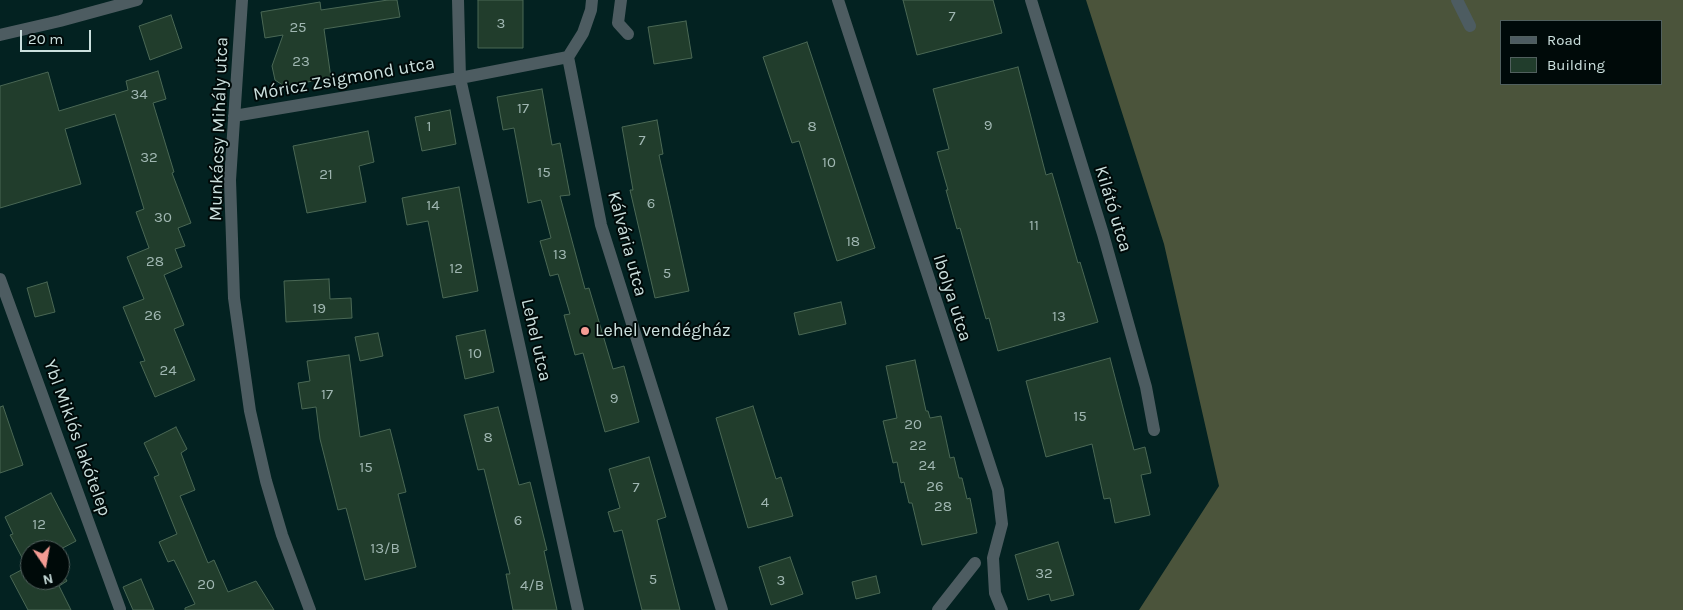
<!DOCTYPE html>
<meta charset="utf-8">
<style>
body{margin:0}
#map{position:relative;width:1683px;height:610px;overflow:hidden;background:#032221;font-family:Karla,sans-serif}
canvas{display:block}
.legend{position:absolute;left:1500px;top:20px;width:162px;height:65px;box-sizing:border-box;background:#000a09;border:1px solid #51605e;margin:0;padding:6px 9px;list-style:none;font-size:15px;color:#cbe0de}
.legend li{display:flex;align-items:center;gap:10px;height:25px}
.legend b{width:25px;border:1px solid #51605e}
.north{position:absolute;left:20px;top:540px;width:50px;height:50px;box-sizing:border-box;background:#000a09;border:1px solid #51605e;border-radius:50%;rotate:168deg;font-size:14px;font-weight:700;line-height:20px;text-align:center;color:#cbe0de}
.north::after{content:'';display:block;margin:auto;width:18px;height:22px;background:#f59c94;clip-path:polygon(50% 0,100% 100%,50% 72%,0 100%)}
.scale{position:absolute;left:20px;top:30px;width:71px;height:22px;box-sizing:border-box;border:2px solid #cbe0de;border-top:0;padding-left:6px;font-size:15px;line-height:18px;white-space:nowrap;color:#cbe0de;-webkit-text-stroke:4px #000a09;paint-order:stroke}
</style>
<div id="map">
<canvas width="1683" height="610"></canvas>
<ul class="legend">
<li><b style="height:6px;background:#4d5c61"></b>Road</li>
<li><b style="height:14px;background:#213d2c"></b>Building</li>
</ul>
<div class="north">N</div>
<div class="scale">20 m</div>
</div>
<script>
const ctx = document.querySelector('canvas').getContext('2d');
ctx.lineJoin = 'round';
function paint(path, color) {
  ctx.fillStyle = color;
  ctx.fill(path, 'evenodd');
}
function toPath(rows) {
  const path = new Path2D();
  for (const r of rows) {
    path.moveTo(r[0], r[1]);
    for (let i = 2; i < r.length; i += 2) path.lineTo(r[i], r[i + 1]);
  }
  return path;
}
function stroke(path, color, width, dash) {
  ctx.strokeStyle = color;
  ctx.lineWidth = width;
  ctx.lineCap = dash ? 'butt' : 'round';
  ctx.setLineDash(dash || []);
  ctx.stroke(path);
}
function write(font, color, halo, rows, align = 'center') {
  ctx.font = font + ' Karla,sans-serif';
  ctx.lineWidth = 4;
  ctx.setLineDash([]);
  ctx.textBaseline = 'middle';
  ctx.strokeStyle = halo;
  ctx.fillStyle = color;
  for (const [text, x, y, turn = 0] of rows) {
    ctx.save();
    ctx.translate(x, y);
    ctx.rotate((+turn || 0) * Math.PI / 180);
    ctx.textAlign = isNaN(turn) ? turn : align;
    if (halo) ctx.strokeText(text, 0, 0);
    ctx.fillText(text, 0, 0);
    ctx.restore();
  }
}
paint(toPath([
 [1086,0,1683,0,1683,610,1139,610,1219,486,1164,244],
 [1502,21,1662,21,1662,84,1502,84]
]), '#4b543b');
const building = toPath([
 [388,0,397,0,400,17,324,29,331,78,284,86,275,80,272,66,283,35,265,38,261,12,320,2,321,10,388,0],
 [478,0,523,0,523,48,478,48,478,0],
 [903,0,993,0,1002,33,917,55,903,0],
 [171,15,182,48,150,60,139,26,171,15],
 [686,21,692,58,654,64,648,27,686,21],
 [807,42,875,248,837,261,799,141,792,143,763,57,807,42],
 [1018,67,1046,175,1052,173,1078,263,1080,262,1098,322,998,351,989,318,986,319,960,228,957,229,946,190,948,190,937,152,949,149,933,89,1018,67],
 [158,71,166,99,153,103,174,172,172,173,191,223,178,228,185,246,175,249,182,267,164,275,184,325,174,329,195,380,155,397,140,362,145,361,123,307,144,299,127,257,149,248,136,212,144,209,115,114,65,129,81,184,0,208,0,86,48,72,59,111,128,90,126,81,158,71],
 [542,89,552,145,560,143,570,195,560,196,585,289,589,288,613,369,624,366,639,422,605,432,583,353,575,355,564,315,570,314,558,274,550,276,540,241,551,238,541,200,528,203,514,128,503,130,497,97,542,89],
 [450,110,456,144,422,151,415,117,450,110],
 [657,120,663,154,659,155,689,291,655,298,630,190,633,190,622,127,657,120],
 [368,131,374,162,359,166,366,202,307,213,293,146,368,131],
 [459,187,478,291,443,298,428,221,407,225,402,198,459,187],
 [329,279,330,299,351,298,352,318,286,322,284,281,329,279],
 [47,282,55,312,35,317,27,288,47,282],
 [841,302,846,324,799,335,794,313,841,302],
 [485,330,494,372,465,379,456,336,485,330],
 [378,333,383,356,360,361,355,337,378,333],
 [349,355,360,437,390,429,406,492,398,494,416,567,365,580,346,508,338,510,320,439,316,407,302,409,298,383,310,381,307,361,349,355],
 [1110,358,1134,450,1145,447,1151,473,1141,475,1150,515,1115,523,1110,498,1104,499,1092,444,1046,457,1026,381,1110,358],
 [915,360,926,411,928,411,930,418,941,416,950,458,954,457,959,478,962,478,967,499,970,498,977,533,922,545,912,503,909,503,904,482,901,483,897,462,893,463,883,421,897,418,886,366,915,360],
 [3,406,23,465,0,473,0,407,3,406],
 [753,406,776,479,781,477,793,516,748,528,716,418,753,406],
 [498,407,519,485,530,482,547,550,544,551,557,610,513,610,506,574,510,574,484,469,478,470,464,415,498,407],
 [176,427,187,449,181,453,195,490,180,496,208,563,214,560,228,592,256,581,274,610,185,610,185,608,195,604,174,560,168,562,159,542,177,534,154,477,159,475,144,443,176,427],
 [649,457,666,517,657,520,680,610,642,610,622,530,614,532,608,512,620,508,609,469,649,457],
 [51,493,76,541,59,550,30,550,30,580,60,580,60,569,67,581,59,586,71,610,28,610,10,576,27,567,10,535,13,534,5,517,51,493],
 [1058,542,1074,595,1051,601,1049,594,1028,600,1015,555,1058,542],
 [790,557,803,594,771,605,759,567,790,557],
 [876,576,880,593,856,599,852,582,876,576],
 [141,579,154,610,133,610,123,587,141,579]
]);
paint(building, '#213d2c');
stroke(building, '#4a6855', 1);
stroke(toPath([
 [242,0,230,180,234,298,250,411,266,481,282,535,310,610],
 [592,0,591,10,583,33,568,57,601,225,722,610],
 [621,0,618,23,628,34],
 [838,0,998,490,1002,524,993,558,995,593,1002,610],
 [1031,0,1103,234,1146,387,1154,430],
 [1457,0,1470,26],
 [0,35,60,21,137,0],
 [568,57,460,78,578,610],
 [234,116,460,78,458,0],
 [0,279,120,609],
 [938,610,975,563]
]), '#4d5c61', 12);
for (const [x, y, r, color] of [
 [585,331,5,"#f59c94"]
]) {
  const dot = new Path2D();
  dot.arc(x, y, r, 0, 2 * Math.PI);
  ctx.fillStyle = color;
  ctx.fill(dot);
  stroke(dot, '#000a09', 2);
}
write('15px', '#a0b7b2', null, [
 ["7",952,17],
 ["3",501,24],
 ["25",298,28],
 ["23",301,62],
 ["34",139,95],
 ["17",523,109],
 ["9",988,126],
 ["1",429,127],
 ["8",812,127],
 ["7",642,141],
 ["32",149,158],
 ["10",829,163],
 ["15",544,173],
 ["21",326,175],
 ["6",651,204],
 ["14",433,206],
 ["30",163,218],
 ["11",1034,226],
 ["18",853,242],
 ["13",560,255],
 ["28",155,262],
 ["12",456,269],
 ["5",667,274],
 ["19",319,309],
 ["26",153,316],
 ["13",1059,317],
 ["10",475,354],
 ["24",168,371],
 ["17",327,395],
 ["9",614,399],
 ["15",1080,417],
 ["20",913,425],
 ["8",488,438],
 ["22",918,446],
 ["24",927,466],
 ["15",366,468],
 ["26",935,487],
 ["7",636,488],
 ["4",765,503],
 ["28",943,507],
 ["6",518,521],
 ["12",39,525],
 ["13/B",385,549],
 ["32",1044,574],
 ["5",653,580],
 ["3",781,581],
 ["20",206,585],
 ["4/B",532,586]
]);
write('18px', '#cbe0de', '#000a09', [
 ["Móricz Zsigmond utca",344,79,-10],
 ["Munkácsy Mihály utca",219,129,-88],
 ["Kilátó utca",1113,209,73],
 ["Kálvária utca",627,244,75],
 ["Ibolya utca",952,298,72],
 ["Lehel utca",536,340,77],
 ["Ybl Miklós lakótelep",77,438,70]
]);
write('18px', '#cbe0de', '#000a09', [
 ["Lehel vendégház",595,331]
], 'left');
</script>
